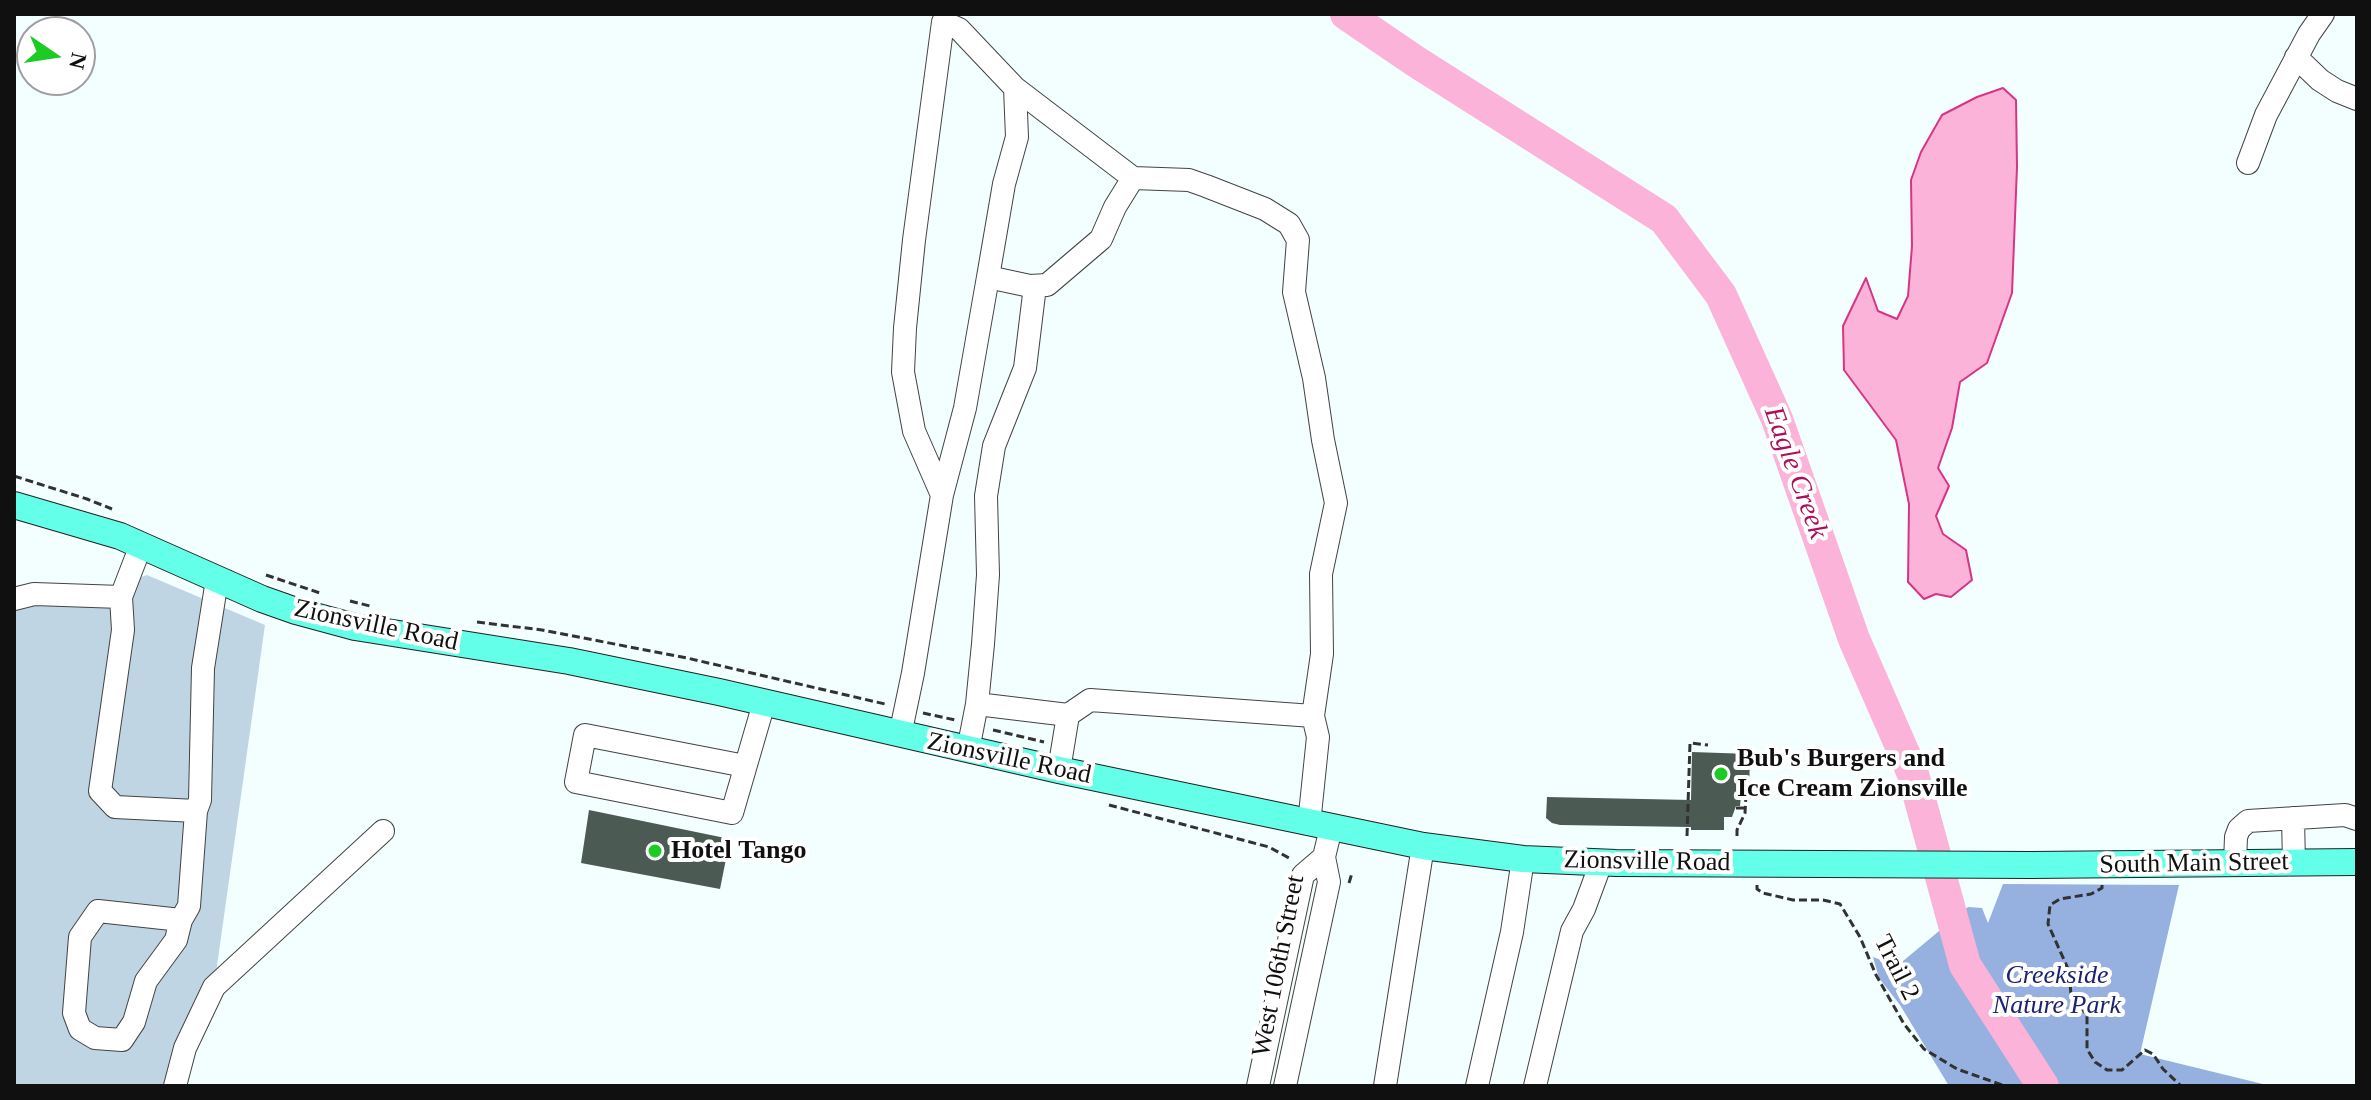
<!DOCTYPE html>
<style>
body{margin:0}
#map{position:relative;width:2371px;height:1100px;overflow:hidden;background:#f3fffe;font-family:"Times New Roman",serif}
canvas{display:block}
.frame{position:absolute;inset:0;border:16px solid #101010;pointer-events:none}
.north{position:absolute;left:16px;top:16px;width:80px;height:80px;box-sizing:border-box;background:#fff;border:2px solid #9f9f9f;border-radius:50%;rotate:103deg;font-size:22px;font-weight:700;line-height:32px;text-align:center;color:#101010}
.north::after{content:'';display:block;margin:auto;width:28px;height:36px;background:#1ccc24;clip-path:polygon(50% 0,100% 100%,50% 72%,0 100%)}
</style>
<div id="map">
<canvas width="2371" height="1100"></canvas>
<div class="frame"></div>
<div class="north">N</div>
</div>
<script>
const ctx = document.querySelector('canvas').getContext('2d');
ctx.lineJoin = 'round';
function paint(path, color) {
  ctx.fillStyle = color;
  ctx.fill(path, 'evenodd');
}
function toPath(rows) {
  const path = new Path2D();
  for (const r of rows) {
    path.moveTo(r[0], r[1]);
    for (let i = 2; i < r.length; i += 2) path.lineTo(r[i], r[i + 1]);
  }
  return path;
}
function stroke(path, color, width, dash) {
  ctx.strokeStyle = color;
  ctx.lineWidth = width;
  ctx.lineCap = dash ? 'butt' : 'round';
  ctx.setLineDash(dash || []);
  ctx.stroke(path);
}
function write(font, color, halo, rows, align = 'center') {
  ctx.font = font + ' "Times New Roman",serif';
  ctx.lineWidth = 8;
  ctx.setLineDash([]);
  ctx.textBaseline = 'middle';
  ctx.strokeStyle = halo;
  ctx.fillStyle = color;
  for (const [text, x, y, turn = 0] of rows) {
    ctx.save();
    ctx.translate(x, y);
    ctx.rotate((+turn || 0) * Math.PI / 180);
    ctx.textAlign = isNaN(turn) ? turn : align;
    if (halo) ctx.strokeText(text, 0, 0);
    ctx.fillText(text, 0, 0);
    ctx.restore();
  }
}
paint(toPath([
 [2003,884,2179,885,2140,1054,2271,1086,1949,1086,1900,1005,1879,978,1873,957,1897,966,1968,907,1982,908,1988,923]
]), '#96b0df');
paint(toPath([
 [147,575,265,625,214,987,181,1086,14,1086,14,599,82,596]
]), '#c0d5e4');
const water = toPath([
 [2003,88,2016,100,2017,167,2012,293,1987,363,1960,382,1952,428,1938,468,1949,486,1936,516,1943,534,1966,550,1972,580,1951,597,1936,594,1924,599,1908,582,1909,504,1896,440,1844,370,1843,326,1866,278,1878,311,1897,319,1908,296,1912,246,1911,180,1921,152,1942,115,1977,97,2003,88]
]);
paint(water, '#fbb3d9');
stroke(water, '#d83487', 2);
stroke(toPath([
 [1346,14,1415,61,1664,219,1721,295,1777,419,1854,639,1913,774,1965,965,2043,1086]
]), '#fbb3d9', 32);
paint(toPath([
 [1692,752,1750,754,1749,795,1741,795,1740,806,1736,806,1732,817,1724,817,1724,830,1691,830,1691,827,1560,825,1552,823,1546,818,1547,797,1691,800],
 [589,810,730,839,720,889,581,863]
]), '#4b5a52');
const minor = toPath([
 [2296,57,2320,80,2337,91,2357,99],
 [1015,88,1133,178],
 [2248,163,2266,115,2309,34,2323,14],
 [942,495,914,431,903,372,905,328,914,240,943,22,959,29,1015,88,1017,137,1004,184,988,277,1030,286,1047,285,1101,239,1115,207,1133,178,1189,180,1206,186,1265,209,1289,224,1298,240,1294,292,1314,378,1323,440,1336,503,1321,574,1322,654,1313,716,1318,737,1309,824],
 [121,597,123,630,100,791,115,807,196,811,200,800,203,668,217,580],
 [14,599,34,594,121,597,141,545],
 [977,704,1068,715,1059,770],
 [1068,715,1090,700,1313,716],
 [900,735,913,673,942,495,965,408,988,277],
 [968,750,977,704,983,644,988,575,986,496,994,446,1025,368,1035,286],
 [745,766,585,735,576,782,732,813,764,703],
 [2293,818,2294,863],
 [2235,863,2236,837,2239,829,2248,821,2345,815,2357,819],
 [181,920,176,940,146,981,134,1022,122,1040,95,1038,80,1029,74,1013,80,937,98,911,181,920,189,906,196,811],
 [175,1086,185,1048,214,987,383,831],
 [1258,1086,1303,875,1324,857],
 [1285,1086,1329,882,1324,857,1331,828],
 [1385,1086,1423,846],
 [1477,1086,1512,932,1523,859],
 [1535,1086,1572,931,1584,909,1601,863]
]);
const major = toPath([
 [14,505,120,536,262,599,296,611,355,627,569,661,719,692,1059,770,1423,846,1523,859,1616,863,2031,865,2357,862]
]);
stroke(minor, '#434343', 24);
stroke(major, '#212121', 28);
stroke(toPath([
 [14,476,87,499,112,509],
 [266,575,320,593],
 [350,601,370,606],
 [477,622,542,630,687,658,885,704],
 [923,713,955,720],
 [993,730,1044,742],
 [1109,805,1269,847,1289,858],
 [1736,808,1745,808],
 [1687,836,1690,743,1708,745],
 [1737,836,1737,830,1745,813,1746,795],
 [1349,883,1352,873],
 [1757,885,1757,889,1763,893,1793,900,1823,900,1840,904,1860,937,1876,975,1904,1024,1924,1049,1957,1069,2005,1086],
 [2102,885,2102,888,2091,894,2060,899,2050,905,2048,924,2069,971,2071,995,2087,1015,2087,1049,2095,1062,2107,1070,2122,1070,2145,1050,2153,1054,2163,1069,2181,1086]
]), '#323232', 3, [8, 4]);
stroke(minor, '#fff', 22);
stroke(major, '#63ffe8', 26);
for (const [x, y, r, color] of [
 [1721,774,8,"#1ccc24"],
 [655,851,8,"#1ccc24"]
]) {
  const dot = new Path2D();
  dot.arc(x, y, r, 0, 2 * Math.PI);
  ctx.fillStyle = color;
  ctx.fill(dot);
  stroke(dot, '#fff', 3);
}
write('26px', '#101010', '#fff', [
 ["Zionsville Road",376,626,12],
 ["Zionsville Road",1009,759,12],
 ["Zionsville Road",1647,862,1],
 ["South Main Street",2194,864,-1],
 ["West 106th Street",1279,966,-79],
 ["Trail 2",1896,968,63]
]);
write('bold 26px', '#101010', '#fff', [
 ["Bub's Burgers and",1737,759],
 ["Ice Cream Zionsville",1737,789],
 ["Hotel Tango",671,851]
], 'left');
write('italic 26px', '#1a236e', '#fff', [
 ["Creekside",2057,976],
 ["Nature Park",2057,1006]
]);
write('italic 28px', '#ad0e59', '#fff', [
 ["Eagle Creek",1795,473,70]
]);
</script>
